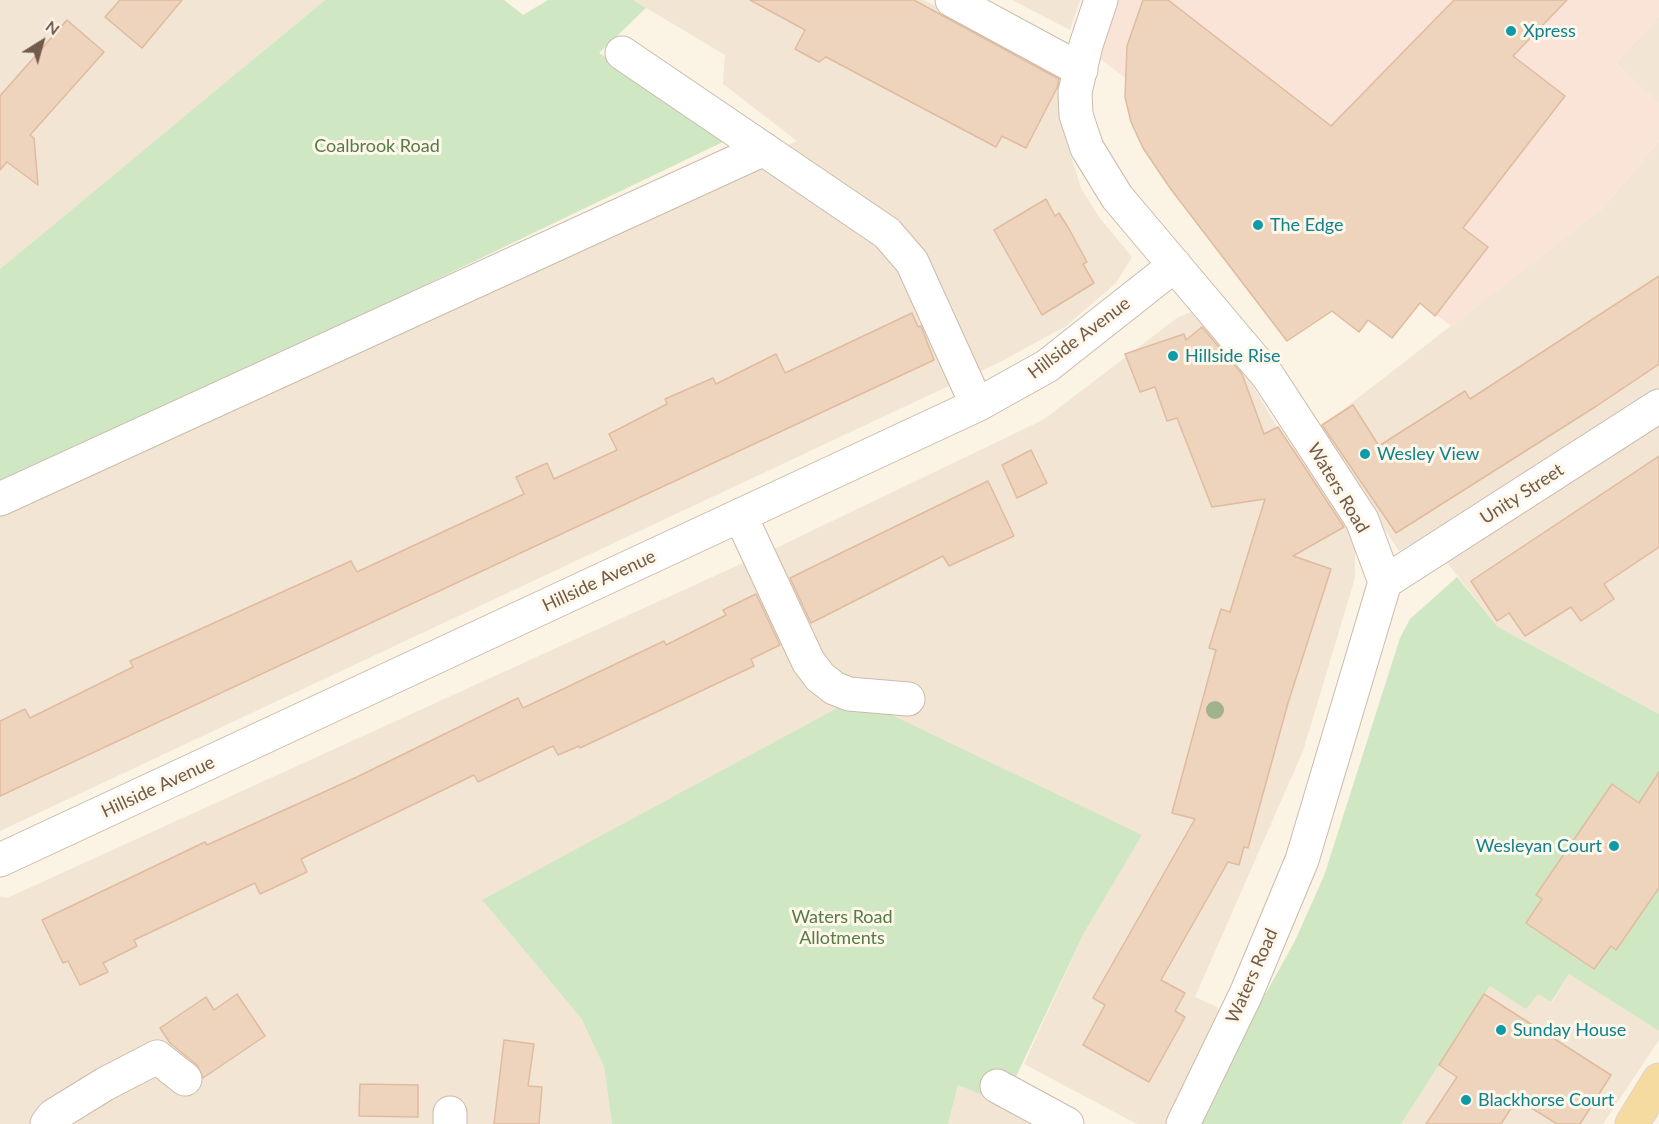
<!DOCTYPE html>
<style>
body{margin:0}
#map{position:relative;width:1659px;height:1124px;overflow:hidden;background:#fbf3e4;font-family:Lato,sans-serif}
canvas{display:block}
.north{position:absolute;left:12px;top:12px;width:60px;height:60px;-webkit-text-stroke:4px #fef7ea;paint-order:stroke;rotate:37deg;font-size:16px;font-weight:700;line-height:24px;text-align:center;color:#715b4b}
.north::after{content:'';display:block;margin:auto;width:21px;height:27px;background:#715b4b;clip-path:polygon(50% 0,100% 100%,50% 72%,0 100%)}
</style>
<div id="map">
<canvas width="1659" height="1124"></canvas>
<div class="north">N</div>
</div>
<script>
const ctx = document.querySelector('canvas').getContext('2d');
ctx.lineJoin = 'round';
function paint(path, color) {
  ctx.fillStyle = color;
  ctx.fill(path, 'evenodd');
}
function toPath(rows) {
  const path = new Path2D();
  for (const r of rows) {
    path.moveTo(r[0], r[1]);
    for (let i = 2; i < r.length; i += 2) path.lineTo(r[i], r[i + 1]);
  }
  return path;
}
function stroke(path, color, width, dash) {
  ctx.strokeStyle = color;
  ctx.lineWidth = width;
  ctx.lineCap = dash ? 'butt' : 'round';
  ctx.setLineDash(dash || []);
  ctx.stroke(path);
}
function write(font, color, halo, rows, align = 'center') {
  ctx.font = font + ' Lato,sans-serif';
  ctx.lineWidth = 6;
  ctx.setLineDash([]);
  ctx.textBaseline = 'middle';
  ctx.strokeStyle = halo;
  ctx.fillStyle = color;
  for (const [text, x, y, turn = 0] of rows) {
    ctx.save();
    ctx.translate(x, y);
    ctx.rotate((+turn || 0) * Math.PI / 180);
    ctx.textAlign = isNaN(turn) ? turn : align;
    if (halo) ctx.strokeText(text, 0, 0);
    ctx.fillText(text, 0, 0);
    ctx.restore();
  }
}
paint(toPath([
 [0,0,325,0,0,269],
 [633,0,924,0,1063,73,1060,99,1062,127,1081,188,1099,217,1132,257,1116,283,1066,326,1002,361,0,831,0,490,797,141,723,84,725,55],
 [1012,0,1080,0,1070,30],
 [1659,16,1659,104,1616,63],
 [1659,141,1659,714,1498,627,1426,536,1399,551,1320,431,1327,422,1603,208],
 [1193,311,1244,371,1290,449,1296,445,1341,513,1355,547,1355,578,1303,751,1195,997,1217,1007,1224,1027,1175,1124,1137,1124,1024,1064,1084,933,1142,835,482,900,581,1018,604,1067,612,1124,0,1124,0,896,7,898,776,548,1043,420,1177,318],
 [1569,974,1659,1031,1659,1040,1603,1124,1401,1124,1490,986,1538,993,1552,1002],
 [958,1085,1003,1104,1041,1124,948,1124]
]), '#f2e5d3');
paint(toPath([
 [1114,0,1659,0,1659,16,1616,63,1659,104,1659,141,1603,208,1451,326,1099,58]
]), '#fae4d8');
paint(toPath([
 [325,0,504,0,523,15,548,0,633,0,646,8,599,53,729,139,0,489,0,269],
 [1457,577,1498,627,1659,714,1659,1031,1569,974,1551,1002,1538,994,1526,1009,1490,986,1401,1124,1197,1124,1231,1055,1294,943,1324,876,1400,638,1410,619],
 [856,698,1142,835,1084,933,1003,1104,958,1085,948,1124,612,1124,604,1067,581,1018,482,900]
]), '#d0e7c3');
const building = toPath([
 [120,0,182,0,142,48,105,17,120,0],
 [750,0,914,0,1059,79,1057,88,1026,148,1002,136,996,147,826,57,819,62,795,49,805,30,750,0],
 [1143,0,1168,0,1331,126,1454,0,1567,0,1513,56,1565,96,1463,228,1488,247,1435,316,1420,303,1392,338,1368,320,1359,332,1332,311,1287,341,1170,188,1143,148,1131,122,1125,97,1127,46,1143,0],
 [67,20,104,52,30,135,34,138,38,185,7,162,0,170,0,96,67,20],
 [1046,199,1055,216,1059,213,1069,229,1087,262,1083,264,1094,283,1042,315,994,230,1046,199],
 [1659,276,1659,364,1595,407,1396,533,1322,425,1353,405,1379,446,1465,391,1470,399,1659,276],
 [912,313,918,327,921,326,934,360,0,796,0,721,25,709,30,718,133,667,130,661,291,588,351,561,357,572,524,494,516,477,547,463,554,479,617,450,609,434,667,404,665,399,713,378,716,384,776,354,785,373,912,313],
 [1202,327,1242,374,1264,434,1278,427,1344,527,1293,556,1331,569,1288,703,1248,848,1244,847,1239,865,1228,862,1161,980,1185,993,1175,1011,1185,1017,1149,1082,1083,1045,1105,1005,1093,998,1195,819,1172,813,1216,650,1209,648,1221,609,1230,612,1265,499,1212,507,1177,418,1167,421,1155,387,1140,392,1125,354,1184,334,1186,340,1202,327],
 [1031,450,1047,483,1017,498,1002,465,1031,450],
 [1659,456,1659,547,1604,584,1614,599,1581,621,1571,607,1525,636,1509,613,1497,621,1471,581,1659,456],
 [988,481,1014,536,949,566,943,556,811,623,790,578,988,481],
 [756,594,780,645,751,659,754,666,580,748,579,746,558,755,553,746,478,782,474,775,301,859,307,872,260,894,255,883,134,940,137,946,103,963,108,972,80,985,68,961,63,963,42,920,205,842,207,845,357,777,518,698,523,708,664,641,666,645,726,615,723,610,756,594],
 [1659,772,1659,888,1616,950,1611,946,1594,969,1526,923,1542,899,1536,895,1612,784,1639,803,1659,772],
 [237,994,265,1036,203,1078,197,1065,170,1043,160,1028,206,997,214,1010,237,994],
 [1484,994,1611,1075,1580,1124,1557,1124,1517,1099,1501,1124,1426,1124,1457,1077,1439,1065,1484,994],
 [504,1040,534,1044,528,1086,542,1087,539,1124,494,1124,504,1040],
 [360,1084,418,1085,418,1117,359,1116,360,1084]
]);
paint(building, '#eed4bd');
stroke(building, '#e0bb9f', 1.5);
const minor = toPath([
 [952,0,1081,70],
 [1101,0,1086,45,1075,92,1076,115,1087,148,1117,197,1268,376,1362,520,1385,582,1302,860,1246,994,1183,1124],
 [622,53,887,233,912,262,977,405],
 [0,499,764,149],
 [740,515,808,661,820,677,834,688,849,694,908,699],
 [1385,582,1659,406],
 [0,860,977,405,1047,366,1175,265],
 [997,1086,1067,1124],
 [47,1124,53,1116,105,1084,157,1057,185,1079],
 [450,1124,450,1113]
]);
const major = toPath([
 [1632,1124,1659,1080]
]);
stroke(minor, '#cbbbab', 35);
stroke(major, '#dad4d0', 35);
stroke(minor, '#fff', 33);
stroke(major, '#f6dba0', 33);
ctx.fillStyle = '#9fb28e';
for (const [x, y] of [
 [1215,710]
]) {
  ctx.beginPath();
  ctx.arc(x, y, 9, 0, 2 * Math.PI);
  ctx.fill();
}
for (const [x, y, r, color] of [
 [1511,31,6,"#0f9aa8"],
 [1258,225,6,"#0f9aa8"],
 [1173,356,6,"#0f9aa8"],
 [1365,454,6,"#0f9aa8"],
 [1614,846,6,"#0f9aa8"],
 [1501,1030,6,"#0f9aa8"],
 [1466,1100,6,"#0f9aa8"]
]) {
  const dot = new Path2D();
  dot.arc(x, y, r, 0, 2 * Math.PI);
  ctx.fillStyle = color;
  ctx.fill(dot);
  stroke(dot, '#fef7ea', 2);
}
write('18px', '#0d838f', '#fef7ea', [
 ["Xpress",1523,31],
 ["The Edge",1270,225],
 ["Hillside Rise",1185,356],
 ["Wesley View",1377,454],
 ["Wesleyan Court",1602,846,"right"],
 ["Sunday House",1513,1030],
 ["Blackhorse Court",1478,1100]
], 'left');
write('18px', '#547c47', '#fef7ea', [
 ["Coalbrook Road",377,146],
 ["Waters Road",842,917],
 ["Allotments",842,938]
]);
write('18px', '#715b4b', '#fef7ea', [
 ["Hillside Avenue",1079,338,-37],
 ["Waters Road",1338,488,59],
 ["Unity Street",1522,494,-33],
 ["Hillside Avenue",599,581,-25],
 ["Hillside Avenue",158,787,-25],
 ["Waters Road",1252,976,-66]
]);
</script>
